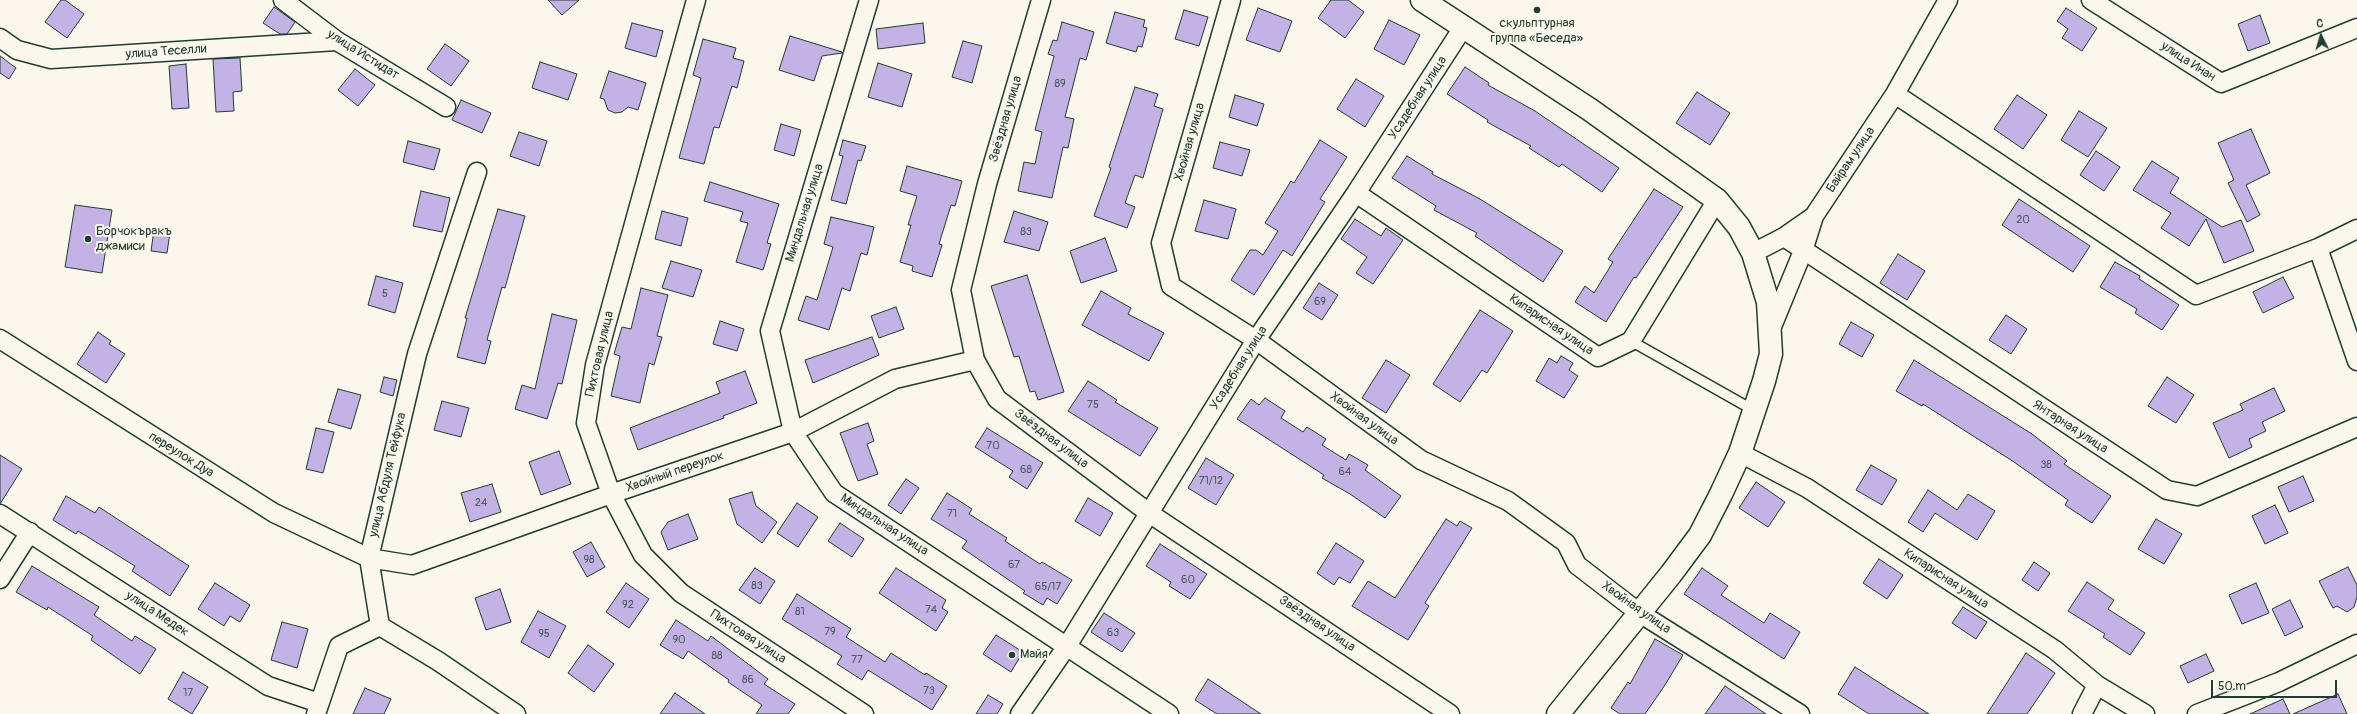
<!DOCTYPE html>
<meta charset="utf-8">
<style>
body{margin:0}
#map{position:relative;width:2357px;height:714px;overflow:hidden;background:#fbf7ec;font-family:Pangolin,sans-serif}
canvas{display:block}
.north{position:absolute;left:2301px;top:16px;width:40px;height:40px;-webkit-text-stroke:3px #fbf7ec;paint-order:stroke;rotate:355deg;font-size:11px;font-weight:700;line-height:16px;text-align:center;color:#1f3d34}
.north::after{content:'';display:block;margin:auto;width:14px;height:18px;background:#1f3d34;clip-path:polygon(50% 0,100% 100%,50% 72%,0 100%)}
.scale{position:absolute;left:2211px;top:680px;width:126px;height:18px;box-sizing:border-box;border:2px solid #1f3d34;border-top:0;padding-left:5px;font-size:12px;line-height:14px;white-space:nowrap;color:#1f3d34;-webkit-text-stroke:3px #fbf7ec;paint-order:stroke}
</style>
<div id="map">
<canvas width="2357" height="714"></canvas>
<div class="north">С</div>
<div class="scale">50 m</div>
</div>
<script>
const ctx = document.querySelector('canvas').getContext('2d');
ctx.lineJoin = 'round';
function paint(path, color) {
  ctx.fillStyle = color;
  ctx.fill(path, 'evenodd');
}
function toPath(rows) {
  const path = new Path2D();
  for (const r of rows) {
    path.moveTo(r[0], r[1]);
    for (let i = 2; i < r.length; i += 2) path.lineTo(r[i], r[i + 1]);
  }
  return path;
}
function stroke(path, color, width, dash) {
  ctx.strokeStyle = color;
  ctx.lineWidth = width;
  ctx.lineCap = dash ? 'butt' : 'round';
  ctx.setLineDash(dash || []);
  ctx.stroke(path);
}
function write(font, color, halo, rows, align = 'center') {
  ctx.font = font + ' Pangolin,sans-serif';
  ctx.lineWidth = 4;
  ctx.setLineDash([]);
  ctx.textBaseline = 'middle';
  ctx.strokeStyle = halo;
  ctx.fillStyle = color;
  for (const [text, x, y, turn = 0] of rows) {
    ctx.save();
    ctx.translate(x, y);
    ctx.rotate((+turn || 0) * Math.PI / 180);
    ctx.textAlign = isNaN(turn) ? turn : align;
    if (halo) ctx.strokeText(text, 0, 0);
    ctx.fillText(text, 0, 0);
    ctx.restore();
  }
}
const building = toPath([
 [61,0,65,0,84,14,67,38,45,22,61,0],
 [548,0,579,0,562,15,548,0],
 [1331,0,1348,0,1364,12,1345,38,1318,18,1331,0],
 [274,7,295,22,287,34,280,34,263,23,274,7],
 [1258,8,1292,21,1280,52,1246,40,1258,8],
 [2066,8,2097,28,2082,51,2062,38,2068,29,2057,21,2066,8],
 [1184,10,1208,17,1199,46,1175,39,1184,10],
 [1115,12,1145,20,1143,27,1147,28,1142,47,1138,46,1136,52,1106,43,1115,12],
 [2260,15,2270,43,2248,51,2238,24,2260,15],
 [1389,20,1420,35,1404,65,1374,49,1389,20],
 [1062,22,1094,32,1086,60,1080,58,1065,117,1074,119,1068,148,1063,147,1052,198,1018,191,1024,162,1035,164,1042,132,1035,130,1054,56,1048,54,1053,40,1057,41,1062,22],
 [632,23,663,31,656,57,625,48,632,23],
 [923,23,925,43,878,49,876,29,923,23],
 [790,36,842,52,842,53,822,56,814,81,779,70,790,36],
 [703,39,736,48,733,58,744,61,737,88,732,86,719,128,714,127,704,164,679,158,701,78,693,75,703,39],
 [963,41,982,46,972,83,952,77,963,41],
 [445,44,469,61,451,86,427,69,445,44],
 [0,56,16,68,9,79,0,73,0,56],
 [240,58,242,91,233,92,234,111,216,112,213,59,240,58],
 [540,62,577,74,568,100,532,88,540,62],
 [878,63,912,74,902,107,868,97,878,63],
 [186,64,189,108,172,109,169,66,186,64],
 [1465,67,1489,83,1488,85,1535,111,1619,168,1602,192,1562,164,1559,167,1529,148,1531,146,1487,122,1488,120,1447,94,1465,67],
 [355,69,375,85,358,106,338,90,355,69],
 [609,71,646,83,638,110,628,107,622,112,615,113,608,110,604,99,600,98,609,71],
 [1356,79,1384,96,1365,127,1337,109,1356,79],
 [1135,87,1158,94,1154,106,1163,109,1143,178,1135,175,1125,203,1135,207,1127,228,1094,216,1111,168,1109,167,1135,87],
 [1697,92,1730,113,1710,145,1676,123,1697,92],
 [1235,95,1264,104,1257,126,1229,117,1235,95],
 [2017,95,2047,115,2023,149,1994,129,2017,95],
 [461,100,491,113,482,133,452,120,461,100],
 [2079,111,2107,128,2088,157,2061,140,2079,111],
 [781,124,801,130,794,156,774,150,781,124],
 [2251,129,2270,173,2246,185,2260,215,2247,222,2228,183,2234,180,2218,143,2251,129],
 [519,132,547,141,539,166,510,156,519,132],
 [843,140,866,146,861,161,858,160,846,204,831,200,843,156,839,155,843,140],
 [1320,140,1347,157,1320,199,1325,202,1292,256,1283,250,1254,295,1231,280,1250,250,1256,250,1263,255,1278,231,1265,223,1291,181,1294,183,1320,140],
 [408,141,440,149,434,170,403,162,408,141],
 [1220,142,1250,150,1242,176,1213,168,1220,142],
 [2096,151,2120,167,2104,191,2080,175,2096,151],
 [1407,156,1433,172,1432,174,1480,199,1563,251,1543,282,1475,236,1477,233,1434,210,1436,206,1392,178,1407,156],
 [2152,161,2179,178,2170,193,2222,227,2241,220,2254,251,2224,263,2206,219,2189,246,2161,228,2171,213,2133,190,2152,161],
 [907,166,962,181,955,206,951,205,939,244,942,245,932,277,912,271,913,266,900,262,911,225,908,225,917,196,900,191,907,166],
 [710,182,779,204,767,243,771,244,763,270,736,262,748,223,740,221,743,212,704,201,710,182],
 [1654,189,1683,207,1636,278,1634,277,1606,322,1575,302,1585,286,1594,293,1613,262,1608,259,1654,189],
 [421,191,450,198,442,232,413,226,421,191],
 [2019,199,2090,246,2073,272,2002,225,2019,199],
 [1204,200,1236,209,1228,239,1195,231,1204,200],
 [75,205,112,210,102,273,65,267,75,205],
 [498,209,525,216,505,288,502,287,487,340,491,341,485,364,457,357,467,318,465,318,498,209],
 [662,211,688,218,681,246,655,239,662,211],
 [1014,211,1048,222,1039,251,1004,242,1014,211],
 [831,217,874,227,867,255,861,253,850,291,842,288,829,330,798,320,806,296,817,300,833,247,824,244,831,217],
 [1355,219,1381,236,1386,228,1403,240,1373,284,1356,273,1367,257,1341,239,1355,219],
 [154,230,170,232,167,253,151,251,154,230],
 [1105,238,1117,271,1081,283,1070,251,1105,238],
 [1898,254,1925,271,1907,300,1880,283,1898,254],
 [671,261,702,270,693,297,662,288,671,261],
 [2115,262,2140,276,2139,279,2179,305,2162,330,2135,313,2137,309,2100,287,2115,262],
 [1027,275,1064,392,1038,400,1035,391,1030,392,1019,356,1014,357,991,286,1027,275],
 [376,276,403,283,395,313,368,305,376,276],
 [2283,277,2294,298,2263,313,2253,292,2283,277],
 [1319,283,1338,295,1322,320,1303,308,1319,283],
 [641,288,668,295,657,336,662,337,654,365,649,363,640,403,611,396,620,356,614,354,622,327,631,329,641,288],
 [1101,291,1131,308,1128,314,1164,333,1149,361,1082,325,1101,291],
 [896,307,904,329,879,338,871,316,896,307],
 [1480,310,1513,331,1487,373,1482,370,1460,402,1433,384,1480,310],
 [552,314,577,320,562,384,558,383,547,419,515,409,522,385,535,389,552,314],
 [2006,315,2027,329,2011,354,1989,340,2006,315],
 [720,321,744,329,737,351,713,344,720,321],
 [1851,322,1874,335,1862,357,1839,344,1851,322],
 [98,332,111,341,109,344,125,354,106,383,77,364,98,332],
 [872,337,879,355,813,383,805,360,872,337],
 [1561,356,1573,363,1569,370,1578,376,1564,398,1536,381,1549,358,1557,363,1561,356],
 [1386,360,1410,375,1386,413,1362,398,1386,360],
 [1914,360,2032,434,2067,461,2064,464,2111,496,2092,523,2065,505,2068,500,2014,462,1923,404,1922,406,1896,391,1914,360],
 [745,371,757,403,723,416,724,418,638,450,630,428,720,393,716,382,745,371],
 [384,377,397,380,393,396,380,392,384,377],
 [2167,377,2194,395,2176,423,2148,406,2167,377],
 [1088,381,1117,400,1115,402,1158,428,1140,456,1068,411,1088,381],
 [2274,388,2285,411,2262,422,2266,431,2249,439,2252,447,2229,458,2213,423,2243,410,2240,404,2274,388],
 [338,389,361,395,351,429,328,422,338,389],
 [1265,398,1285,411,1281,418,1303,432,1307,427,1326,439,1322,445,1346,460,1349,454,1368,465,1365,470,1401,496,1385,518,1350,494,1322,478,1324,475,1237,419,1251,399,1259,405,1265,398],
 [442,401,469,408,461,437,434,430,442,401],
 [868,423,874,441,867,444,878,474,858,481,840,433,868,423],
 [316,428,334,432,323,473,306,469,316,428],
 [987,428,1043,463,1027,489,1009,477,1013,471,975,447,987,428],
 [559,451,571,484,541,495,529,462,559,451],
 [0,455,22,469,0,504,0,455],
 [1206,458,1234,475,1216,505,1188,488,1206,458],
 [1871,465,1897,480,1882,505,1856,490,1871,465],
 [2303,476,2314,501,2289,512,2278,487,2303,476],
 [906,479,919,488,901,514,888,505,906,479],
 [1756,482,1785,502,1768,527,1739,508,1756,482],
 [492,484,501,512,470,522,461,493,492,484],
 [1928,490,1957,510,1968,494,1995,511,1977,540,1935,513,1923,532,1908,522,1928,490],
 [752,492,756,506,777,522,762,543,737,524,729,499,752,492],
 [947,493,972,509,969,514,1007,538,1005,541,1040,564,1042,562,1072,580,1057,604,1047,598,1043,605,1023,593,1025,591,962,548,967,541,931,519,947,493],
 [66,496,95,513,99,507,189,566,170,596,132,571,135,566,78,531,76,534,53,520,66,496],
 [1088,498,1113,513,1100,536,1075,521,1088,498],
 [797,503,818,517,798,547,777,533,797,503],
 [2275,505,2288,533,2265,544,2252,516,2275,505],
 [688,514,698,539,668,550,661,532,668,522,688,514],
 [1446,519,1457,526,1460,521,1472,528,1425,603,1429,606,1408,640,1352,606,1368,581,1395,598,1446,519],
 [2156,519,2182,534,2164,564,2138,549,2156,519],
 [840,523,864,539,852,557,828,541,840,523],
 [591,542,605,567,587,577,573,552,591,542],
 [1336,543,1364,561,1350,583,1339,577,1334,585,1317,573,1336,543],
 [1160,544,1207,574,1190,599,1169,586,1171,582,1146,566,1160,544],
 [1879,559,1903,575,1887,599,1863,583,1879,559],
 [2034,562,2050,573,2038,591,2022,580,2034,562],
 [32,566,99,607,94,615,132,641,135,636,156,649,140,674,91,640,93,636,48,607,47,610,16,592,32,566],
 [2348,567,2357,585,2357,597,2354,607,2347,612,2337,606,2333,608,2319,581,2348,567],
 [755,568,775,581,760,604,739,590,755,568],
 [896,568,946,600,942,608,948,612,936,631,879,593,896,568],
 [1702,568,1728,586,1721,595,1764,623,1770,613,1800,632,1784,659,1684,594,1702,568],
 [2087,582,2114,600,2108,609,2145,633,2130,655,2103,637,2105,634,2068,611,2087,582],
 [215,583,250,605,240,622,230,616,224,626,198,609,215,583],
 [626,583,649,599,629,628,606,612,626,583],
 [2256,583,2269,613,2242,624,2229,595,2256,583],
 [500,589,511,622,486,630,475,598,500,589],
 [797,594,851,629,846,637,885,662,891,653,925,675,926,673,947,686,932,710,868,670,862,680,837,664,842,656,782,619,797,594],
 [2290,600,2303,627,2285,636,2272,609,2290,600],
 [1963,607,1987,622,1976,639,1952,623,1963,607],
 [538,611,566,626,549,658,521,642,538,611],
 [1104,613,1135,633,1122,652,1091,632,1104,613],
 [676,620,708,641,711,636,768,679,764,684,795,704,788,714,756,714,762,705,728,682,729,680,688,651,683,659,660,645,676,620],
 [282,622,308,629,297,668,271,660,282,622],
 [996,635,1023,652,1011,672,983,654,996,635],
 [1655,639,1683,655,1665,685,1645,714,1620,714,1611,708,1628,682,1630,684,1655,639],
 [588,645,614,664,594,692,568,673,588,645],
 [2026,653,2055,673,2027,714,1987,714,2026,653],
 [2206,654,2214,671,2188,683,2180,666,2206,654],
 [1855,667,1886,687,1929,714,1869,714,1838,694,1855,667],
 [183,672,208,687,192,714,168,699,183,672],
 [1208,679,1261,714,1217,714,1195,700,1208,679],
 [1725,686,1766,714,1705,714,1725,686],
 [365,688,391,699,384,714,353,714,365,688],
 [675,693,705,714,660,714,675,693],
 [2338,694,2347,714,2293,714,2338,694],
 [988,695,1003,704,997,714,976,714,988,695],
 [2283,699,2290,714,2250,714,2283,699]
]);
paint(building, '#c3b2e3');
stroke(building, '#1f3d34', 1);
const service = toPath([
 [1631,341,1755,411]
]);
const minor = toPath([
 [283,0,337,41,446,107],
 [696,0,595,365,586,423,611,494,643,555,681,593,864,714],
 [869,0,770,331,793,432,834,493,1169,714],
 [1041,0,987,184,961,290,975,360,997,399,1149,513,1450,714],
 [1231,0,1161,243,1171,286,1256,340,1421,460,1508,501,1566,543,1577,565,1638,612,1800,714],
 [2091,0,2221,83,2357,28],
 [0,38,17,50,51,59,337,41],
 [1895,94,2196,295,2318,248,2357,229],
 [477,172,417,354,369,558,380,626,438,661,516,714],
 [1356,193,1598,357,1631,341,1717,200],
 [1784,237,2167,490,2197,496,2357,427],
 [2318,248,2357,361],
 [1753,253,1784,237,1814,216],
 [1771,329,1803,251,1814,216,1895,94,1948,0],
 [0,339,274,513,369,558,412,565,611,494,793,432,895,379,975,360],
 [1740,453,1807,488,2055,650,2097,685,2145,714],
 [0,514,268,686,319,703],
 [0,579,30,532],
 [316,714,339,646,380,626],
 [1020,714,1067,646,1256,340,1356,193,1464,26],
 [2082,714,2097,685],
 [2197,714,2279,682,2357,644]
]);
const tertiary = toPath([
 [1422,0,1589,109,1717,200,1739,227,1753,253,1768,302,1771,354,1764,381,1740,453,1721,494,1700,535,1671,574,1558,714]
]);
stroke(service, '#1f3d34', 12);
stroke(minor, '#1f3d34', 21);
stroke(tertiary, '#1f3d34', 25);
stroke(service, '#fbf7ec', 9);
stroke(minor, '#fbf7ec', 18);
stroke(tertiary, '#fbf7ec', 22);
for (const [x, y, r, color] of [
 [1537,10,4,"#1f3d34"],
 [88,239,4,"#1f3d34"],
 [1012,655,4,"#1f3d34"]
]) {
  const dot = new Path2D();
  dot.arc(x, y, r, 0, 2 * Math.PI);
  ctx.fillStyle = color;
  ctx.fill(dot);
  stroke(dot, '#fbf7ec', 1.5);
}
write('11px', '#485a60', null, [
 ["89",1060,84],
 ["20",2023,220],
 ["83",1026,232],
 ["5",385,294],
 ["69",1320,302],
 ["75",1093,405],
 ["70",993,446],
 ["38",2046,465],
 ["68",1026,470],
 ["64",1345,472],
 ["71/12",1211,481],
 ["24",481,503],
 ["71",952,514],
 ["98",589,560],
 ["67",1014,565],
 ["60",1188,580],
 ["83",757,586],
 ["65/17",1048,587],
 ["92",628,605],
 ["74",931,610],
 ["81",800,612],
 ["79",830,632],
 ["63",1113,633],
 ["95",544,634],
 ["90",679,640],
 ["88",717,656],
 ["77",857,660],
 ["86",748,680],
 ["73",929,691],
 ["17",188,693]
]);
write('13px', '#1f3d34', '#fbf7ec', [
 ["скульптурная",1537,24,"center"],
 ["группа «Беседа»",1537,39,"center"],
 ["Борчокъракъ",96,232],
 ["джамиси",96,247],
 ["Майя",1020,655]
], 'left');
write('13px', '#1f3d34', '#fbf7ec', [
 ["улица Теселли",166,52,-4],
 ["улица Истидат",363,55,32],
 ["улица Инан",2188,62,33],
 ["Усадебная улица",1418,98,-57],
 ["Звёздная улица",1006,119,-74],
 ["Хвойная улица",1190,142,-74],
 ["Байрам улица",1851,160,-56],
 ["Миндальная улица",805,213,-73],
 ["Кипарисная улица",1551,325,34],
 ["Пихтовая улица",600,354,-77],
 ["Усадебная улица",1239,368,-58],
 ["Хвойная улица",1364,419,36],
 ["Янтарная улица",2070,427,33],
 ["Звёздная улица",1051,439,37],
 ["переулок Дуа",181,455,32],
 ["Хвойный переулок",675,472,-19],
 ["улица Абдуля Тейфука",388,475,-77],
 ["Миндальная улица",884,525,33],
 ["Кипарисная улица",1946,579,33],
 ["Хвойная улица",1636,608,35],
 ["улица Медек",157,614,33],
 ["Звёздная улица",1317,624,34],
 ["Пихтовая улица",748,637,33]
]);
</script>
